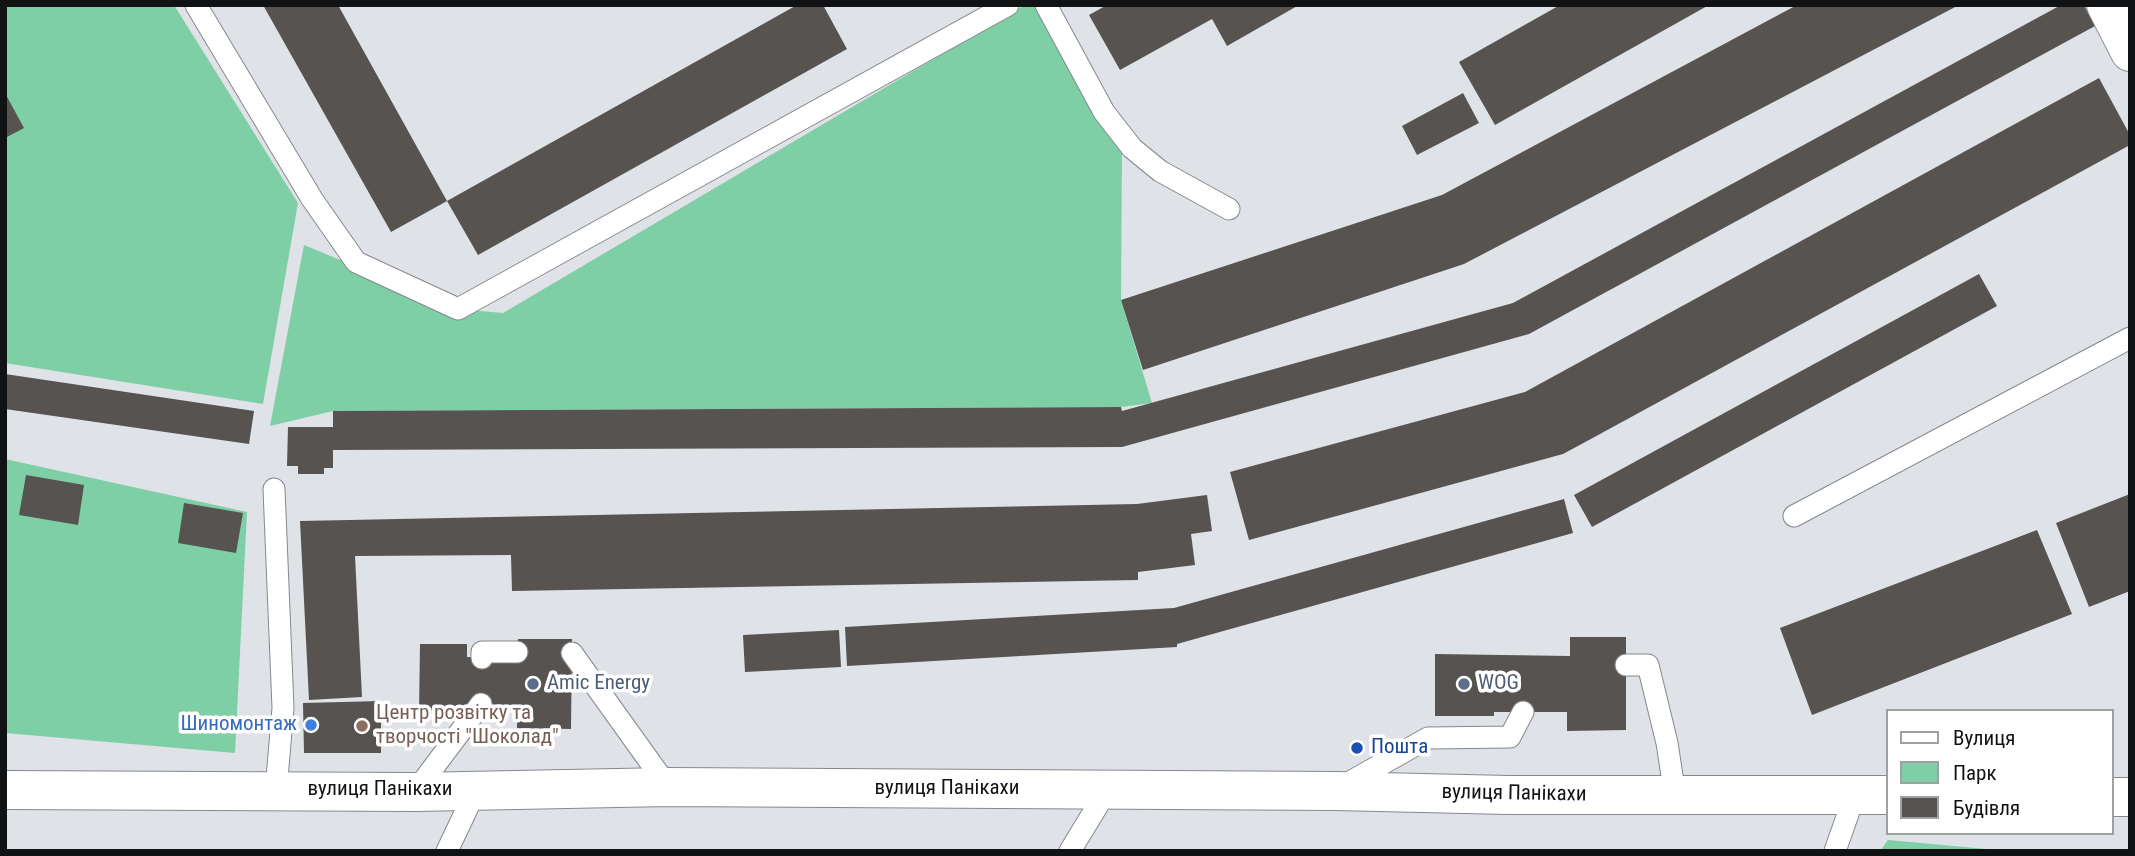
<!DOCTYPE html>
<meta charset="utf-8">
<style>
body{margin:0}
#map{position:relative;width:2135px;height:856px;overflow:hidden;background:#dfe2e6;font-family:"Roboto Condensed",sans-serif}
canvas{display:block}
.frame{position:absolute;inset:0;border:7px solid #101213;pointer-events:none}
.legend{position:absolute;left:1886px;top:709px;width:228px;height:126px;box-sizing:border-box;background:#fff;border:2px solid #9fa0a1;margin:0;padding:9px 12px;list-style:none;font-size:21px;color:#101213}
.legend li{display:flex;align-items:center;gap:14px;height:35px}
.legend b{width:35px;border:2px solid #9fa0a1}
</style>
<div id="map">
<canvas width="2135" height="856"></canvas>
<div class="frame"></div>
<ul class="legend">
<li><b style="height:9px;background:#fff"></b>Вулиця</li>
<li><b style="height:19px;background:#7fcfa6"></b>Парк</li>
<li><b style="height:19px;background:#565350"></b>Будівля</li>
</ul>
</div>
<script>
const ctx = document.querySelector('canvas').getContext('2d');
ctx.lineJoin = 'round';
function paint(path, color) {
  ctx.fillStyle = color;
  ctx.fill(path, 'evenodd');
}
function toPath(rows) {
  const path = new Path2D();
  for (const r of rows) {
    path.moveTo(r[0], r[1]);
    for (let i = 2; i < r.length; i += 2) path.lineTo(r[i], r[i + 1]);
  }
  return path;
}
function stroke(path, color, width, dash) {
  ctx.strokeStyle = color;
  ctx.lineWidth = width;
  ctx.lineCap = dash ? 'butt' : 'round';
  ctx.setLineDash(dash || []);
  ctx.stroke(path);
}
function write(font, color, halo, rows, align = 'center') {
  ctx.font = font + ' "Roboto Condensed",sans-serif';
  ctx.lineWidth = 7;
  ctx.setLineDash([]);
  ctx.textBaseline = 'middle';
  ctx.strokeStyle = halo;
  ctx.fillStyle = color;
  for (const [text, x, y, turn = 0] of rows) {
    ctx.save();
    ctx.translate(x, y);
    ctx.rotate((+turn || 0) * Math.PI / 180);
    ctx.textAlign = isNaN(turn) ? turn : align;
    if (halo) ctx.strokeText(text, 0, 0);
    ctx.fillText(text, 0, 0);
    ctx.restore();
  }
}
paint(toPath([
 [5,5,174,5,298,203,263,404,5,363],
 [1025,5,1037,5,1094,114,1122,153,1121,300,1152,403,1121,407,333,411,270,426,304,245,458,309,503,313],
 [5,459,247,512,235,753,5,733],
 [1888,840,2008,851,1880,851]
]), '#7fcfa6');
paint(toPath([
 [263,5,338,5,447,201,391,232],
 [797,5,823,5,847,49,478,255,447,201],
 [1107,5,1299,5,1227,46,1212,19,1120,70,1089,15],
 [1560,5,1709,5,1495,125,1459,62],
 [1797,5,1959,5,1464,264,1143,370,1121,300,1442,195],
 [2061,5,2084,5,2095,26,1529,334,1122,447,333,450,333,468,324,468,324,474,298,474,298,466,287,466,288,427,333,427,333,411,1121,407,1122,411,1513,303],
 [2099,78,2130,135,2130,145,1589,440,1563,454,1249,540,1230,472,1525,392],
 [5,93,24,128,5,138],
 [1463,93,1479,123,1417,155,1402,126],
 [1979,274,1997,306,1592,527,1574,495],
 [5,374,254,411,249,444,5,409],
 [26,475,84,485,78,525,19,515],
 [2130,494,2130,591,2089,607,2056,523],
 [1207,495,1212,531,1191,534,1195,565,1138,572,1138,580,512,591,511,555,355,556,362,697,309,700,300,521,1137,504],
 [1564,499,1573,533,1177,644,1177,647,847,666,845,627,1174,608],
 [184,503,243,513,236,553,178,543],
 [2037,530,2072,614,1812,715,1780,628],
 [839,630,841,667,745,672,743,635],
 [1570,637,1626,637,1626,730,1567,731,1567,712,1494,712,1494,716,1435,716,1435,654,1570,656],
 [518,639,572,639,571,729,517,728,517,705,466,704,466,714,419,713,420,644,467,644,467,657,517,658],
 [381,701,381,753,304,753,303,703]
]), '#565350');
const service = toPath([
 [196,5,312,199,356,262,458,309,1008,5],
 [1046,5,1104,112,1132,148,1160,171,1229,209],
 [274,489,283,708,276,790],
 [1794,516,2130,338],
 [572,653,668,787],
 [482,658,482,652,517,652],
 [1626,665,1648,665,1667,743,1675,795],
 [1343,786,1428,738,1510,737,1523,712],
 [415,792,481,704],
 [447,851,476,790],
 [1070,851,1107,790],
 [1835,851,1855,794]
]);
const minor = toPath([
 [2106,5,2130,52]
]);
const tertiary = toPath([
 [5,790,415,792,668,787,1335,791,1508,795,1888,795],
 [2112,797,2130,797]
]);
stroke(service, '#85888c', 23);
stroke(minor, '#85888c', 40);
stroke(tertiary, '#85888c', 40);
stroke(service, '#fff', 21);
stroke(minor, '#fff', 38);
stroke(tertiary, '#fff', 38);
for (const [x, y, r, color] of [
 [533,684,7,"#5c6f8a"],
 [1464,684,7,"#5c6f8a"],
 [311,725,7,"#3f7fe0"],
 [362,726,7,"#8d6e63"],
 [1357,748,7,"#1a4fb4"]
]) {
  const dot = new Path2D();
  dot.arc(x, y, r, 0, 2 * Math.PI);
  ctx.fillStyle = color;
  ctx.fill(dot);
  stroke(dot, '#fff', 2.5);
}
write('21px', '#4e5e75', '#fff', [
 ["Amic Energy",547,684],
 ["WOG",1478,684]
], 'left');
write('21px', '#785e54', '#fff', [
 ["Центр розвітку та",376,714],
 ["творчості \"Шоколад\"",376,738]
], 'left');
write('21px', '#366cbe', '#fff', [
 ["Шиномонтаж",297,725]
], 'right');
write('21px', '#164399', '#fff', [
 ["Пошта",1371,748]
], 'left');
write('21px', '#101213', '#fff', [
 ["вулиця Панікахи",947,789],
 ["вулиця Панікахи",380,790],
 ["вулиця Панікахи",1514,794,1]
]);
</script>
